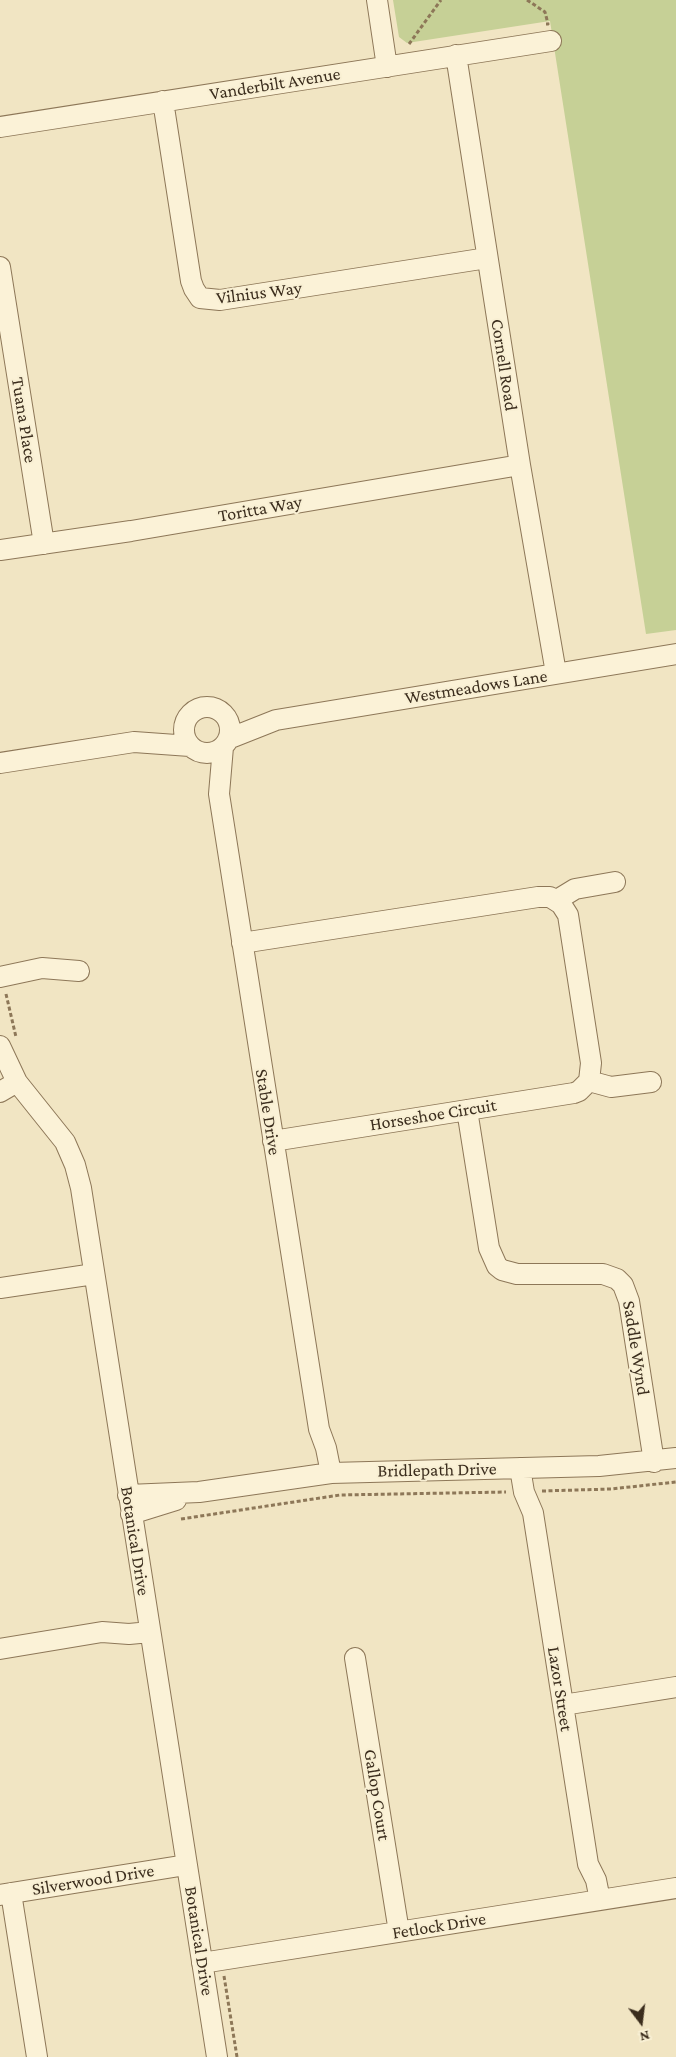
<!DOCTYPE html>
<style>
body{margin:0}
#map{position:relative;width:676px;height:2057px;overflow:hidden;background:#f1e5c3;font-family:"Crimson Pro",serif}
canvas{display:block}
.north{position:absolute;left:616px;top:1997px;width:50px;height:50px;-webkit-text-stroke:4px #f8efd3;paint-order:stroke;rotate:165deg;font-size:14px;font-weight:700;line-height:20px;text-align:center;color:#3b2d1d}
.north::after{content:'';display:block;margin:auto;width:18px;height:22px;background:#3b2d1d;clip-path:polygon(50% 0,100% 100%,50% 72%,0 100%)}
</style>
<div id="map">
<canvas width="676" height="2057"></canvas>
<div class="north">N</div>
</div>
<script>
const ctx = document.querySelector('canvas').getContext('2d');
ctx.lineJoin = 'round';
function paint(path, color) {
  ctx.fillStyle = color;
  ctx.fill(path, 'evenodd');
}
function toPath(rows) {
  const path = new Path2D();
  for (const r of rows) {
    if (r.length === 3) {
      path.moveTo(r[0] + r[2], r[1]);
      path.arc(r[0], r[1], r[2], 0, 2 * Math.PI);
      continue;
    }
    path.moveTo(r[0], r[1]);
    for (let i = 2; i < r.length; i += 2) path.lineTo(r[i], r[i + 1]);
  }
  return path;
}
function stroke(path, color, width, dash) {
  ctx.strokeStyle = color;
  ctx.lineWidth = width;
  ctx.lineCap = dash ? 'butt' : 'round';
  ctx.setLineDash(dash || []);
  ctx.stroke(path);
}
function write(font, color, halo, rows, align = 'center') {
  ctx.font = font + ' "Crimson Pro",serif';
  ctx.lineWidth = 4;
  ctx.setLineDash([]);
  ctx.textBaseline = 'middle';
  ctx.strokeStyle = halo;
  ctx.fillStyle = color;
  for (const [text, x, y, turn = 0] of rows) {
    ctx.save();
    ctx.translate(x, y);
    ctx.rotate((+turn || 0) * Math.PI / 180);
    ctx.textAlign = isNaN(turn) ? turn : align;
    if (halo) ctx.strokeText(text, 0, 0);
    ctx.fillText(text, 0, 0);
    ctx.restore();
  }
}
paint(toPath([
 [393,0,676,0,676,630,646,634,550,21,407,43,399,37]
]), '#c6d096');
const minor = toPath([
 [377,0,387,67],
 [456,55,520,465,556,673],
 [163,101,191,281,194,289,200,298,220,300,487,258],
 [0,127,551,41],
 [0,267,44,544],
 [0,550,131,531,520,465],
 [207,730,23],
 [228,739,276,720,676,654],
 [223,747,219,794,319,1429,326,1448,331,1473],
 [0,763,134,742,190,746],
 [557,900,575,889,615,882],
 [242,943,538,897,550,897,561,904,568,915,591,1063,589,1081,579,1091,574,1093,273,1141],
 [0,977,42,968,79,971],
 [0,1046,17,1082,65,1142,75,1165,81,1188,217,2057],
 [589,1081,611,1087,651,1082],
 [0,1092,17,1082],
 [467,1110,489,1248,497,1266,502,1270,517,1274,603,1274,617,1279,623,1285,629,1301,654,1462],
 [0,1288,94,1274],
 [520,1468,524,1492,533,1513,588,1864,596,1880,600,1900],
 [128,1495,199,1492,331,1473,599,1466,676,1458],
 [131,1514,176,1500],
 [0,1649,102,1632,129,1634,150,1632],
 [355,1658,399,1932],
 [563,1705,676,1687],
 [11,1893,37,2057],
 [0,1895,186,1865],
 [202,1963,676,1888]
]);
stroke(minor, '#8d7758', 22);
stroke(toPath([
 [527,0,545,12,548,24,546,24],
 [409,44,441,0],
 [6,994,16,1037],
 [542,1491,611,1489,676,1482],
 [181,1519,340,1495,506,1492],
 [224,1976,237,2057]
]), '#8d7758', 3, [4, 2.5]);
stroke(minor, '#fbf2d7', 20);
write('18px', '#3b2d1d', '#f8efd3', [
 ["Vanderbilt Avenue",275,84,-9],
 ["Vilnius Way",259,293,-7],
 ["Cornell Road",504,365,81],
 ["Tuana Place",24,420,81],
 ["Toritta Way",260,509,-10],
 ["Westmeadows Lane",476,687,-9],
 ["Stable Drive",268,1112,81],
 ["Horseshoe Circuit",433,1115,-9],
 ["Saddle Wynd",636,1348,81],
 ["Bridlepath Drive",437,1470,-1],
 ["Botanical Drive",135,1541,81],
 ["Lazor Street",560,1689,81],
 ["Gallop Court",377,1795,81],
 ["Silverwood Drive",93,1880,-9],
 ["Fetlock Drive",439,1926,-9],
 ["Botanical Drive",199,1941,81]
]);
</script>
